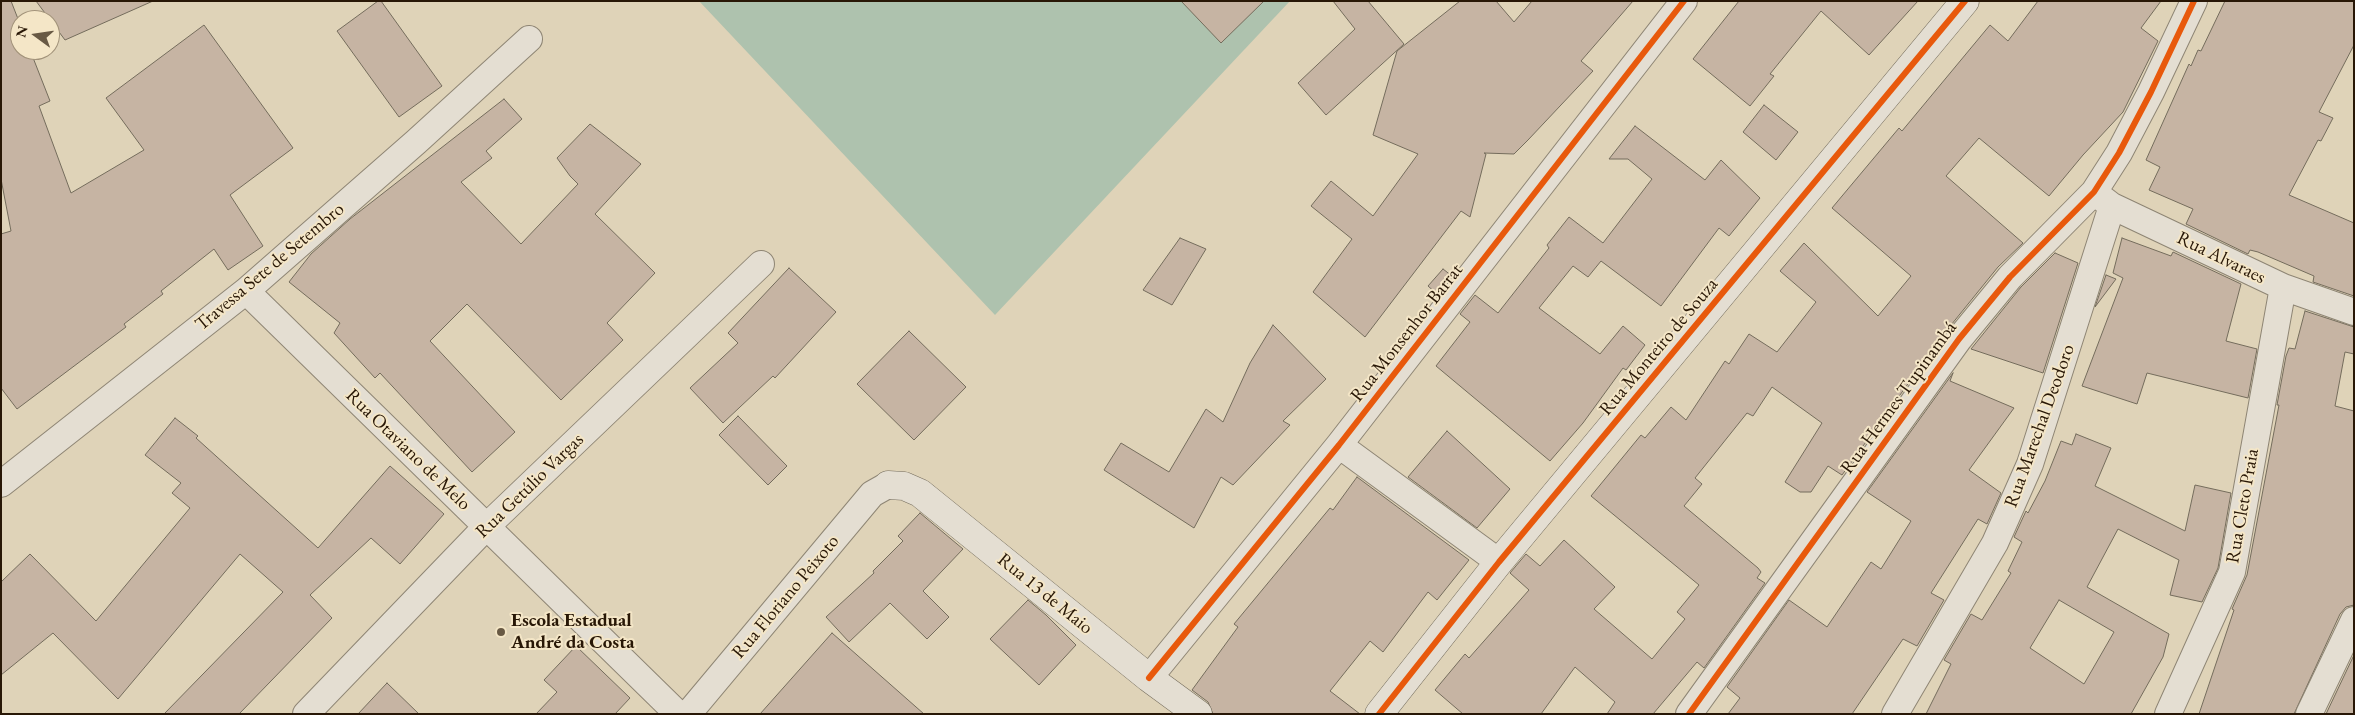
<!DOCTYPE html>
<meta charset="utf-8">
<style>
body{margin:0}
#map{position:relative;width:2355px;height:715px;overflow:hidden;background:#dfd3b8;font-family:"EB Garamond",serif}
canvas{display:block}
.frame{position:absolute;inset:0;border:2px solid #281706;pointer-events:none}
.north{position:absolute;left:10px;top:10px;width:50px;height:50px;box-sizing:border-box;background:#f4e6c7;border:1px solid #a2937a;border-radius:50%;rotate:284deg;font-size:14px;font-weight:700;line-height:20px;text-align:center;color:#281706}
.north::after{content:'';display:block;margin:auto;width:18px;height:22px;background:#685944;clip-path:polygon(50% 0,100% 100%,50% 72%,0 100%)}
</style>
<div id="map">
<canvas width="2355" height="715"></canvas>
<div class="frame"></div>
<div class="north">N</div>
</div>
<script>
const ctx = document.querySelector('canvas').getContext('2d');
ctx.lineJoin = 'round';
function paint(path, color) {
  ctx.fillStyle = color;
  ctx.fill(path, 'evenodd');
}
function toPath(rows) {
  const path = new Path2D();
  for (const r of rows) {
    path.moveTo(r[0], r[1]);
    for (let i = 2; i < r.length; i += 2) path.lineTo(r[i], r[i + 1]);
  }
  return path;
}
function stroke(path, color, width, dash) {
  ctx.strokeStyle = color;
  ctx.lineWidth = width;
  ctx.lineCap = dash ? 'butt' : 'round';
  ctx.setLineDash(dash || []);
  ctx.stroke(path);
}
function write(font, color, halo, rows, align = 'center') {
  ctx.font = font + ' "EB Garamond",serif';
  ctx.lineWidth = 4;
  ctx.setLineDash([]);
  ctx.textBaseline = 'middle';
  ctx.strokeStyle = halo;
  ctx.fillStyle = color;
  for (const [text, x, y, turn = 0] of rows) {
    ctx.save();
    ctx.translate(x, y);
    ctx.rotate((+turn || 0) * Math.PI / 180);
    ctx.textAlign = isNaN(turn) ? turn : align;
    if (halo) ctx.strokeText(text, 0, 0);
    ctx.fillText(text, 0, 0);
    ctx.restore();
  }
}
paint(toPath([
 [699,1,1290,1,995,315]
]), '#aec2ae');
const building = toPath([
 [1,1,11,1,20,24,20,50,30,50,50,101,39,106,71,193,144,150,106,98,204,25,293,148,230,195,263,246,228,270,214,249,161,291,163,294,124,324,126,327,17,409,1,388,1,234,11,231,1,179,1,1],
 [36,1,153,1,65,40,36,1],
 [378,1,381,1,442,86,399,117,337,31,378,1],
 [1181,1,1264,1,1221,43,1181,1],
 [1333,1,1368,1,1404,44,1326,115,1298,83,1355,29,1333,1],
 [1460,1,1496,1,1514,22,1532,1,1633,1,1581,61,1593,71,1528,140,1514,154,1484,153,1486,154,1470,217,1461,211,1365,337,1313,292,1352,239,1311,206,1331,181,1373,216,1418,154,1373,135,1397,51,1460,1],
 [1739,1,1918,1,1869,55,1821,11,1770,74,1774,76,1750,106,1693,59,1739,1],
 [2038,1,2161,1,2141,28,2158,41,2123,112,2083,155,2049,196,1979,138,1946,176,2023,243,1998,267,1947,330,1842,475,1828,466,1811,492,1800,492,1785,482,1822,423,1772,387,1753,416,1747,413,1695,478,1702,484,1684,506,1758,568,1761,572,1757,578,1765,583,1704,668,1697,662,1653,714,1607,714,1615,702,1575,667,1541,714,1463,714,1435,690,1465,654,1469,658,1529,590,1510,573,1526,554,1540,566,1564,540,1615,587,1594,609,1652,659,1685,619,1677,612,1699,585,1591,496,1641,435,1645,438,1671,407,1686,420,1725,361,1729,364,1749,334,1777,352,1816,302,1780,271,1804,243,1878,316,1911,276,1832,208,1899,128,1902,131,1990,25,2008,41,2038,1],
 [2225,1,2354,1,2354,45,2319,112,2333,118,2321,141,2318,140,2289,195,2354,223,2354,296,2313,282,2314,276,2258,252,2250,250,2248,254,2186,224,2193,209,2149,190,2160,167,2146,160,2189,64,2191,66,2198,50,2201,51,2225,1],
 [504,99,522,119,486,151,492,158,461,182,521,244,578,184,570,176,557,158,590,124,641,164,595,214,655,273,607,323,623,340,561,400,467,304,430,341,515,432,472,472,380,373,375,378,334,333,340,323,289,282,311,254,350,219,504,99],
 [1764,105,1798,132,1776,160,1743,132,1764,105],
 [1635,126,1705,180,1721,160,1760,198,1729,236,1719,228,1661,306,1601,261,1588,277,1573,266,1539,308,1600,354,1623,326,1645,345,1626,370,1623,368,1583,423,1550,461,1436,366,1470,322,1460,314,1475,295,1498,313,1549,248,1547,245,1569,217,1603,243,1652,179,1628,159,1609,159,1635,126],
 [1180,238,1206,249,1172,305,1143,290,1180,238],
 [2122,238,2171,256,2173,252,2241,284,2226,341,2257,349,2248,398,2147,373,2137,404,2082,386,2123,278,2113,273,2122,238],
 [2055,253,2078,263,2043,373,1971,349,2021,287,2055,253],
 [789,268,836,312,775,378,773,376,723,423,690,388,738,343,728,333,789,268],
 [1443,269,1452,276,1437,294,1428,286,1443,269],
 [2106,275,2116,279,2095,307,2106,275],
 [2305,311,2354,327,2354,354,2345,352,2335,406,2354,411,2354,605,2346,607,2340,614,2294,714,2199,714,2234,610,2232,609,2247,575,2279,405,2277,405,2286,356,2289,348,2295,349,2305,311],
 [1273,325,1326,379,1283,421,1290,425,1233,485,1221,477,1194,528,1104,470,1121,443,1169,472,1206,409,1223,422,1250,363,1273,325],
 [909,331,966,387,914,440,857,384,909,331],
 [1953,373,1950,381,2014,408,1969,470,2001,493,1987,524,1978,519,1931,593,1944,600,1917,646,1903,639,1852,714,1728,714,1740,698,1727,687,1789,600,1827,627,1871,562,1881,569,1911,521,1867,492,1953,373],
 [738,416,787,466,768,485,719,435,738,416],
 [175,418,198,436,196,438,318,548,390,466,444,514,400,564,371,538,310,595,332,618,239,714,164,714,283,592,240,554,118,699,53,633,1,675,1,582,30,554,96,621,190,508,172,493,181,483,145,455,175,418],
 [1447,431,1510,489,1477,528,1408,477,1447,431],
 [2076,434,2111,448,2095,486,2185,531,2195,485,2231,493,2218,568,2202,602,2170,595,2179,560,2118,529,2087,587,2169,634,2163,657,2131,714,1926,714,1951,664,1944,660,1971,614,1982,620,2011,573,2008,571,2022,542,2014,537,2026,511,2028,513,2045,481,2061,441,2072,445,2076,434],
 [2059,600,2114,632,2084,684,2030,648,2059,600],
 [1357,477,1469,560,1437,600,1428,592,1383,652,1370,641,1330,691,1360,714,1213,714,1208,702,1192,690,1238,627,1234,624,1330,508,1333,510,1357,477],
 [920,513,963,549,923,591,949,617,927,639,890,603,849,642,826,617,874,573,873,571,903,541,898,536,920,513],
 [1028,600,1046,615,1076,645,1039,685,990,639,1028,600],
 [832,633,924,714,760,714,832,633],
 [576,646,630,698,615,714,536,714,557,692,544,680,576,646],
 [2354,655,2354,714,2326,714,2354,655],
 [387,683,419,714,358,714,387,683]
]);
paint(building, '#c6b4a3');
stroke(building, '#746c5c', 1);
const street = toPath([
 [2099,196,2112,206,2283,287,2354,312],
 [246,291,678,714],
 [1339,445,1499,562],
 [1,484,246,291,416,142,529,39],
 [1149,678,1339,445,1684,1],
 [306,714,487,526,761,264],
 [688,714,872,494,888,485],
 [1689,714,1959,339,2010,277,2094,192,2119,153,2151,92,2194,1],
 [1895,714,1995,543,2030,464,2112,206],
 [2168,714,2232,572,2283,287],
 [2309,714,2354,620]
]);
const secondary = toPath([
 [888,485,904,486,920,493,1149,678,1198,714],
 [1379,714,1499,562,1965,1]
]);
stroke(street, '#8e8574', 28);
stroke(secondary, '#746c5c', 29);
stroke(street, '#e4ded2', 26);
stroke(secondary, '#e4ded2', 28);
stroke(toPath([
 [1149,678,1339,445,1684,1],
 [1379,714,1499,562,1965,1],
 [1689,714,1959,339,2010,277,2094,192,2119,153,2151,92,2194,1]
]), '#e8590c', 6);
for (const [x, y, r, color] of [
 [501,632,5,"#685944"]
]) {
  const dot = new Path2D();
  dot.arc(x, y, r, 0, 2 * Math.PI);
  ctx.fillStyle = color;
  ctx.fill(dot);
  stroke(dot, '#f4e6c7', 2);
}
write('19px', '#281706', '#f4e6c7', [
 ["Rua Alvaraes",2221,258,26],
 ["Travessa Sete de Setembro",270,267,-40],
 ["Rua Monsenhor Barrat",1407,333,-52],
 ["Rua Monteiro de Souza",1659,347,-50],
 ["Rua Hermes Tupinambá",1899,398,-54],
 ["Rua Marechal Deodoro",2040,426,-70],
 ["Rua Otaviano de Melo",408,450,44],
 ["Rua Getúlio Vargas",530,486,-44],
 ["Rua Cleto Praia",2243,506,-80],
 ["Rua 13 de Maio",1045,594,39],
 ["Rua Floriano Peixoto",786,597,-50]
]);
write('bold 19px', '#281706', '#f4e6c7', [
 ["Escola Estadual",511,621],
 ["André da Costa",511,643]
], 'left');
</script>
